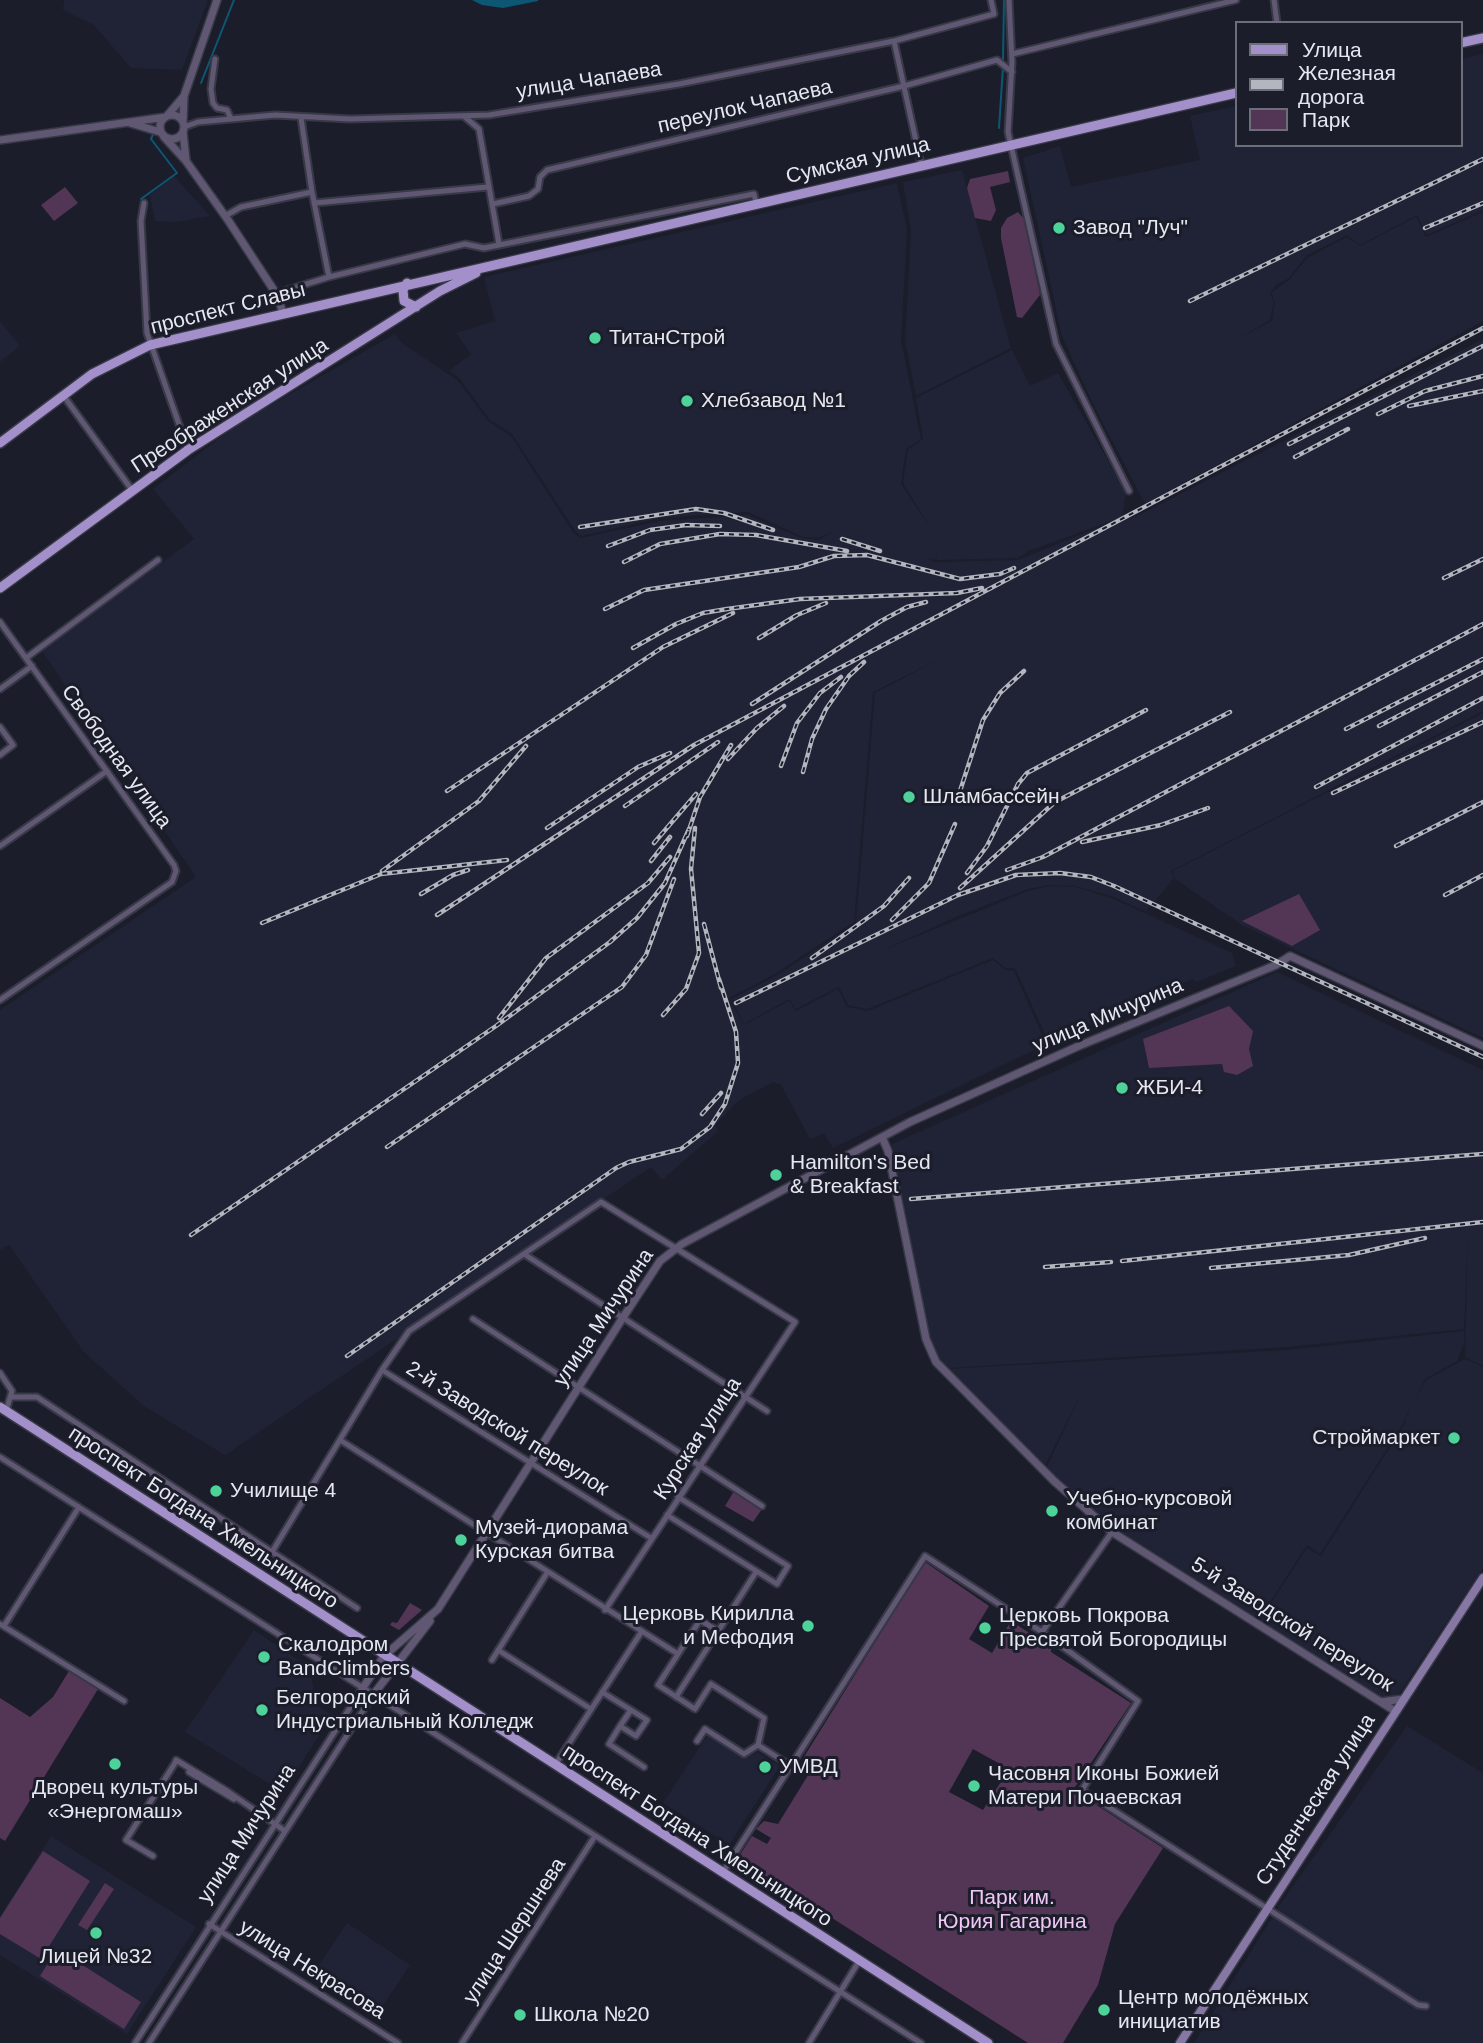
<!DOCTYPE html>
<meta charset="utf-8">
<style>
body{margin:0}
#map{position:relative;width:1483px;height:2043px;overflow:hidden;background:#1b1d2a;font-family:Helvetica,sans-serif}
canvas{display:block}
.legend{position:absolute;left:1235px;top:21px;width:228px;height:126px;box-sizing:border-box;background:#1b1d2a;border:2px solid #6c6e7a;margin:0;padding:9px 12px;list-style:none;font-size:21px;color:#e6e8f1}
.legend li{display:flex;align-items:center;gap:14px;height:35px}
.legend b{width:35px;border:2px solid #6c6e7a}
</style>
<div id="map">
<canvas width="1483" height="2043"></canvas>
<ul class="legend">
<li><b style="height:9px;background:#a38fca"></b>Улица</li>
<li><b style="height:9px;background:#b3b5bf"></b>Железная дорога</li>
<li><b style="height:19px;background:#533556"></b>Парк</li>
</ul>
</div>
<script>
const ctx = document.querySelector('canvas').getContext('2d');
ctx.lineJoin = 'round';
function paint(path, color) {
  ctx.fillStyle = color;
  ctx.fill(path, 'evenodd');
}
function toPath(rows) {
  const path = new Path2D();
  for (const r of rows) {
    if (r.length === 3) {
      path.moveTo(r[0] + r[2], r[1]);
      path.arc(r[0], r[1], r[2], 0, 2 * Math.PI);
      continue;
    }
    path.moveTo(r[0], r[1]);
    for (let i = 2; i < r.length; i += 2) path.lineTo(r[i], r[i + 1]);
  }
  return path;
}
function stroke(path, color, width, dash) {
  ctx.strokeStyle = color;
  ctx.lineWidth = width;
  ctx.lineCap = dash ? 'butt' : 'round';
  ctx.setLineDash(dash || []);
  ctx.stroke(path);
}
function write(font, color, halo, rows, align = 'center') {
  ctx.font = font + ' Helvetica,sans-serif';
  ctx.lineWidth = 6;
  ctx.setLineDash([]);
  ctx.textBaseline = 'middle';
  ctx.strokeStyle = halo;
  ctx.fillStyle = color;
  for (const [text, x, y, turn = 0] of rows) {
    ctx.save();
    ctx.translate(x, y);
    ctx.rotate((+turn || 0) * Math.PI / 180);
    ctx.textAlign = isNaN(turn) ? turn : align;
    if (halo) ctx.strokeText(text, 0, 0);
    ctx.fillText(text, 0, 0);
    ctx.restore();
  }
}
paint(toPath([
 [64,0,208,0,182,70,131,68,94,25,63,10],
 [1483,54,1483,210,1427,235,1417,215,1360,245,1347,235,1306,256,1289,278,1276,285,1270,293,1274,302,1270,320,1241,337,1272,321,1275,301,1271,293,1290,279,1307,258,1347,237,1360,246,1416,217,1426,237,1483,212,1483,321,1145,504,1090,398,1062,336,1023,158,1060,146,1071,187,1200,160,1190,116,1236,106,1236,145,1460,145,1460,59],
 [962,170,1011,348,916,396,905,341,911,231,903,182],
 [174,176,210,216,175,222,155,221,150,195],
 [897,183,907,230,901,341,921,439,906,449,901,484,932,530,903,483,908,450,923,439,916,398,1012,350,1030,386,1058,373,1126,492,1122,517,1029,551,1018,558,936,560,937,551,935,560,925,557,935,562,1018,560,1109,523,1137,516,1483,339,1483,711,1171,871,1174,878,1146,912,1114,897,1076,886,1049,885,1028,889,958,916,881,951,1028,891,1050,886,1076,887,1114,899,1232,953,1236,966,1197,982,1192,979,1049,1043,1015,968,1005,968,993,958,867,1009,848,1005,839,987,796,1009,789,999,744,1024,731,999,776,976,856,923,875,693,940,659,873,692,854,922,775,974,729,998,744,1025,789,1001,796,1011,838,989,847,1007,868,1011,993,960,1005,970,1014,971,1046,1044,833,1148,824,1133,810,1139,781,1085,773,1082,739,1100,715,1125,718,1131,662,1180,651,1167,225,1455,144,1406,83,1351,9,1245,0,1250,0,1010,196,877,42,651,194,539,153,489,238,424,395,334,402,343,457,380,489,422,511,436,574,534,581,538,660,521,748,515,802,538,819,540,835,531,818,538,803,537,748,512,659,518,582,536,576,532,512,434,490,420,459,378,449,371,471,354,456,333,495,321,484,277],
 [0,321,20,346,0,362],
 [1483,713,1483,1038,1242,925,1175,879,1173,871],
 [1277,972,1483,1070,1483,1366,1465,1357,1468,1235,1464,1329,1287,1347,948,1368,935,1353,929,1331,892,1144],
 [1464,1331,1464,1344,1457,1361,1425,1379,1404,1422,1320,1554,1307,1545,1259,1619,1121,1532,1156,1478,1120,1532,1046,1469,1083,1390,1044,1467,948,1369,1287,1350],
 [1465,1359,1483,1367,1483,1568,1398,1695,1382,1698,1260,1620,1307,1548,1321,1556,1406,1422,1406,1416,1426,1380],
 [254,1630,310,1668,316,1705,332,1715,283,1792,185,1732],
 [1407,1726,1483,1773,1483,2043,1194,2043,1281,1903],
 [712,1728,754,1755,757,1752,780,1766,729,1845,663,1803],
 [51,1836,196,1927,127,2034,0,1955,0,1916],
 [347,1923,410,1965,376,2016,313,1974]
]), '#202336');
paint(toPath([
 [1008,171,1010,182,990,187,996,210,991,221,975,218,967,188,970,179],
 [65,187,78,203,54,221,41,205],
 [1018,212,1025,220,1040,295,1022,318,1017,317,1001,238,1001,228,1007,218],
 [1299,894,1320,930,1292,946,1242,921],
 [1229,1006,1253,1031,1249,1049,1253,1066,1237,1075,1224,1072,1222,1064,1149,1068,1143,1039],
 [734,1491,762,1509,753,1522,725,1506],
 [925,1562,989,1606,969,1639,992,1653,1011,1621,1051,1647,1051,1652,1131,1703,1073,1790,1163,1848,1115,1924,1098,1985,1063,2043,1028,2043,738,1858,752,1836,767,1844,771,1838,756,1829,764,1821,778,1824,810,1772,801,1765,802,1760],
 [973,1749,1009,1769,983,1810,949,1792],
 [410,1603,422,1610,399,1630,390,1625,392,1622,397,1623],
 [69,1671,98,1689,5,1841,0,1838,0,1698,30,1717,53,1697],
 [43,1851,90,1881,41,1959,0,1934,0,1918],
 [105,1883,114,1889,87,1930,78,1925],
 [57,1949,141,2002,124,2029,40,1976]
]), '#533556');
paint(toPath([
 [472,0,538,0,538,1,503,8,482,5]
]), '#0d5774');
stroke(toPath([
 [1003,61,1004,0],
 [201,83,234,0],
 [999,128,1003,67],
 [141,199,177,173,151,139,154,132]
]), '#0d5774', 2);
const minor = toPath([
 [991,0,994,14],
 [1009,0,1012,62,1008,132,1056,344,1129,491],
 [1274,0,1277,23],
 [894,41,921,164],
 [1012,54,1236,0],
 [215,59,211,89,213,103,217,108,227,110,231,119],
 [465,117,479,129,499,244],
 [301,118,312,192,329,277],
 [184,127,198,122,275,115,350,119,489,115,679,84,894,41,994,14],
 [144,203,141,221,147,333,188,450],
 [314,203,488,187],
 [493,204,529,196,538,189,540,177,547,170,904,86,997,60,1012,72],
 [225,216,241,207,312,192],
 [284,291,329,277,465,244,484,248,754,194,756,203],
 [63,395,132,490],
 [0,622,174,865,176,871,172,882,0,1000],
 [26,658,158,560],
 [0,689,32,666],
 [0,727,13,745,0,755],
 [0,846,107,771],
 [524,1254,767,1411],
 [473,1319,762,1506],
 [382,1370,651,1538],
 [0,1373,12,1391,6,1411],
 [10,1397,37,1397,357,1608],
 [340,1440,678,1654],
 [0,1457,921,2043],
 [667,1515,777,1584,788,1566,678,1497],
 [272,1552,382,1370,409,1331,601,1202,795,1322,605,1610],
 [0,1624,124,1701],
 [4,1626,79,1507],
 [718,1631,700,1620,658,1685,695,1709,711,1684,764,1718,758,1745,791,1766],
 [1042,1632,1112,1532],
 [498,1650,591,1709],
 [492,1660,547,1573],
 [602,1692,647,1720,636,1736,620,1726,609,1744,644,1767],
 [676,1697,756,1572],
 [620,1726,631,1710],
 [697,1741,705,1729,744,1754,758,1745],
 [175,1763,176,1760,227,1791,285,1831],
 [555,1765,642,1631],
 [189,1772,234,1799],
 [153,1856,126,1840,175,1763],
 [723,1872,925,1556,1042,1632,1138,1701,1082,1790,1418,2005,1426,2006],
 [209,1924,398,2043],
 [135,2043,362,1689],
 [149,2043,373,1695],
 [462,2043,595,1836],
 [809,2043,859,1961]
]);
const tertiary = toPath([
 [172,127,12],
 [183,122,184,96,217,0],
 [130,123,160,132],
 [183,132,186,160],
 [164,137,186,161,228,220,277,295,283,313],
 [0,140,166,117,184,96],
 [882,1137,888,1151,926,1339,936,1362,1054,1481,1112,1532,1395,1711],
 [362,1689,384,1656,438,1609,622,1319,660,1261,682,1244,910,1122,1081,1045,1276,965,1290,956,1483,1046],
 [373,1695,430,1621],
 [1381,1702,1403,1699]
]);
const secondary = toPath([
 [1180,2043,1483,1578]
]);
const primary = toPath([
 [1460,43,1483,38],
 [407,283,403,290,404,301,416,307],
 [0,443,92,374,150,345,1236,93],
 [0,588,188,450,440,291,476,273],
 [0,1407,988,2043]
]);
stroke(minor, '#373946', 9);
stroke(tertiary, '#373946', 10);
stroke(secondary, '#373946', 11);
stroke(primary, '#373946', 12);
stroke(minor, '#605773', 5);
stroke(tertiary, '#605773', 7);
stroke(secondary, '#8677a4', 8);
stroke(primary, '#a38fca', 9);
const rail = toPath([
 [1425,228,1483,203],
 [1190,301,1483,159],
 [1409,406,1483,391],
 [1378,414,1425,391,1483,376],
 [1289,444,1483,346],
 [1295,457,1348,429],
 [580,527,696,509,724,513,773,530],
 [842,539,880,551],
 [608,546,650,530,686,525,720,526],
 [624,562,660,544,720,534,756,535,847,551],
 [1444,578,1483,559],
 [605,609,644,590,799,567,834,556,867,555,960,579,1000,574,1014,568],
 [759,638,797,615,826,603],
 [633,648,676,624,703,613,727,609,800,599,957,593,982,588],
 [752,704,881,621,907,607,926,602],
 [1379,726,1483,672],
 [1346,729,1483,659],
 [728,759,757,728,784,706],
 [781,766,797,723,820,693,841,677],
 [803,772,812,739,826,709,849,676,864,662],
 [1316,787,1483,698],
 [447,791,663,647,733,613],
 [960,791,983,720,1000,693,1024,671],
 [1333,793,1483,722],
 [625,806,718,742],
 [547,828,638,767,670,753],
 [687,836,700,797,731,745],
 [1082,842,1161,825,1208,808],
 [654,843,696,794],
 [1396,846,1483,802],
 [651,861,670,837],
 [1007,870,1043,857,1483,624],
 [382,871,479,801,526,746],
 [967,873,987,846,1018,784,1027,773,1146,710],
 [960,888,1055,802,1230,712],
 [421,894,453,875,468,870],
 [1445,895,1483,875],
 [437,915,694,745,1483,328],
 [892,920,929,883,955,824],
 [262,923,381,874,507,860],
 [704,924,721,988],
 [812,958,884,906,909,878],
 [736,1003,958,895,1016,875,1060,873,1091,877,1114,886,1483,1057],
 [663,1015,686,989,699,953,691,869,695,828],
 [499,1018,546,958,648,883,670,857],
 [702,1114,721,1093],
 [387,1147,622,987,646,955,674,879],
 [911,1199,1483,1154],
 [191,1235,496,1026,610,942,637,918,665,883,689,829],
 [1122,1261,1483,1222],
 [1045,1267,1111,1262],
 [1211,1268,1349,1255,1425,1238],
 [347,1356,616,1168,629,1162,681,1149,710,1127,725,1104,738,1063,736,1032,719,979]
]);
stroke(rail, '#b3b5bf', 4.5);
stroke(rail, '#1b1d2a', 2, [5]);
for (const [x, y, r, color] of [
 [1059,228,7,"#4dd39a"],
 [595,338,7,"#4dd39a"],
 [687,401,7,"#4dd39a"],
 [909,797,7,"#4dd39a"],
 [1122,1088,7,"#4dd39a"],
 [776,1175,7,"#4dd39a"],
 [1454,1438,7,"#4dd39a"],
 [216,1491,7,"#4dd39a"],
 [1052,1511,7,"#4dd39a"],
 [461,1540,7,"#4dd39a"],
 [808,1626,7,"#4dd39a"],
 [985,1628,7,"#4dd39a"],
 [264,1657,7,"#4dd39a"],
 [262,1710,7,"#4dd39a"],
 [115,1764,7,"#4dd39a"],
 [765,1767,7,"#4dd39a"],
 [974,1786,7,"#4dd39a"],
 [96,1933,7,"#4dd39a"],
 [1104,2010,7,"#4dd39a"],
 [520,2015,7,"#4dd39a"]
]) {
  const dot = new Path2D();
  dot.arc(x, y, r, 0, 2 * Math.PI);
  ctx.fillStyle = color;
  ctx.fill(dot);
  stroke(dot, '#1b1d2a', 2.5);
}
write('21px', '#e6e8f1', '#1b1d2a', [
 ["улица Чапаева",589,81,-9],
 ["переулок Чапаева",745,107,-13],
 ["Сумская улица",858,161,-13],
 ["проспект Славы",228,309,-14],
 ["Преображенская улица",230,406,-33],
 ["Свободная улица",116,757,54],
 ["улица Мичурина",1108,1016,-23],
 ["улица Мичурина",604,1318,-56],
 ["2-й Заводской переулок",507,1429,32],
 ["Курская улица",698,1439,-57],
 ["проспект Богдана Хмельницкого",203,1518,33],
 ["5-й Заводской переулок",1292,1625,32],
 ["Студенческая улица",1316,1800,-57],
 ["улица Мичурина",247,1834,-57],
 ["проспект Богдана Хмельницкого",697,1836,33],
 ["улица Шершнева",515,1931,-57],
 ["улица Некрасова",312,1970,32]
]);
write('21px', '#e6e8f1', '#1b1d2a', [
 ["Завод \"Луч\"",1073,228],
 ["ТитанСтрой",609,338],
 ["Хлебзавод №1",701,401],
 ["Шламбассейн",923,797],
 ["ЖБИ-4",1136,1088],
 ["Hamilton's Bed",790,1163],
 ["& Breakfast",790,1187],
 ["Строймаркет",1440,1438,"right"],
 ["Училище 4",230,1491],
 ["Учебно-курсовой",1066,1499],
 ["комбинат",1066,1523],
 ["Музей-диорама",475,1528],
 ["Курская битва",475,1552],
 ["Церковь Кирилла",794,1614,"right"],
 ["и Мефодия",794,1638,"right"],
 ["Церковь Покрова",999,1616],
 ["Пресвятой Богородицы",999,1640],
 ["Cкалодром",278,1645],
 ["BandClimbers",278,1669],
 ["Белгородский",276,1698],
 ["Индустриальный Колледж",276,1722],
 ["УМВД",779,1767],
 ["Часовня Иконы Божией",988,1774],
 ["Матери Почаевская",988,1798],
 ["Дворец культуры",115,1788,"center"],
 ["«Энергомаш»",115,1812,"center"],
 ["Лицей №32",96,1957,"center"],
 ["Центр молодёжных",1118,1998],
 ["инициатив",1118,2022],
 ["Школа №20",534,2015]
], 'left');
write('21px', '#f1c6f6', '#1b1d2a', [
 ["Парк им.",1012,1898],
 ["Юрия Гагарина",1012,1922]
]);
</script>
